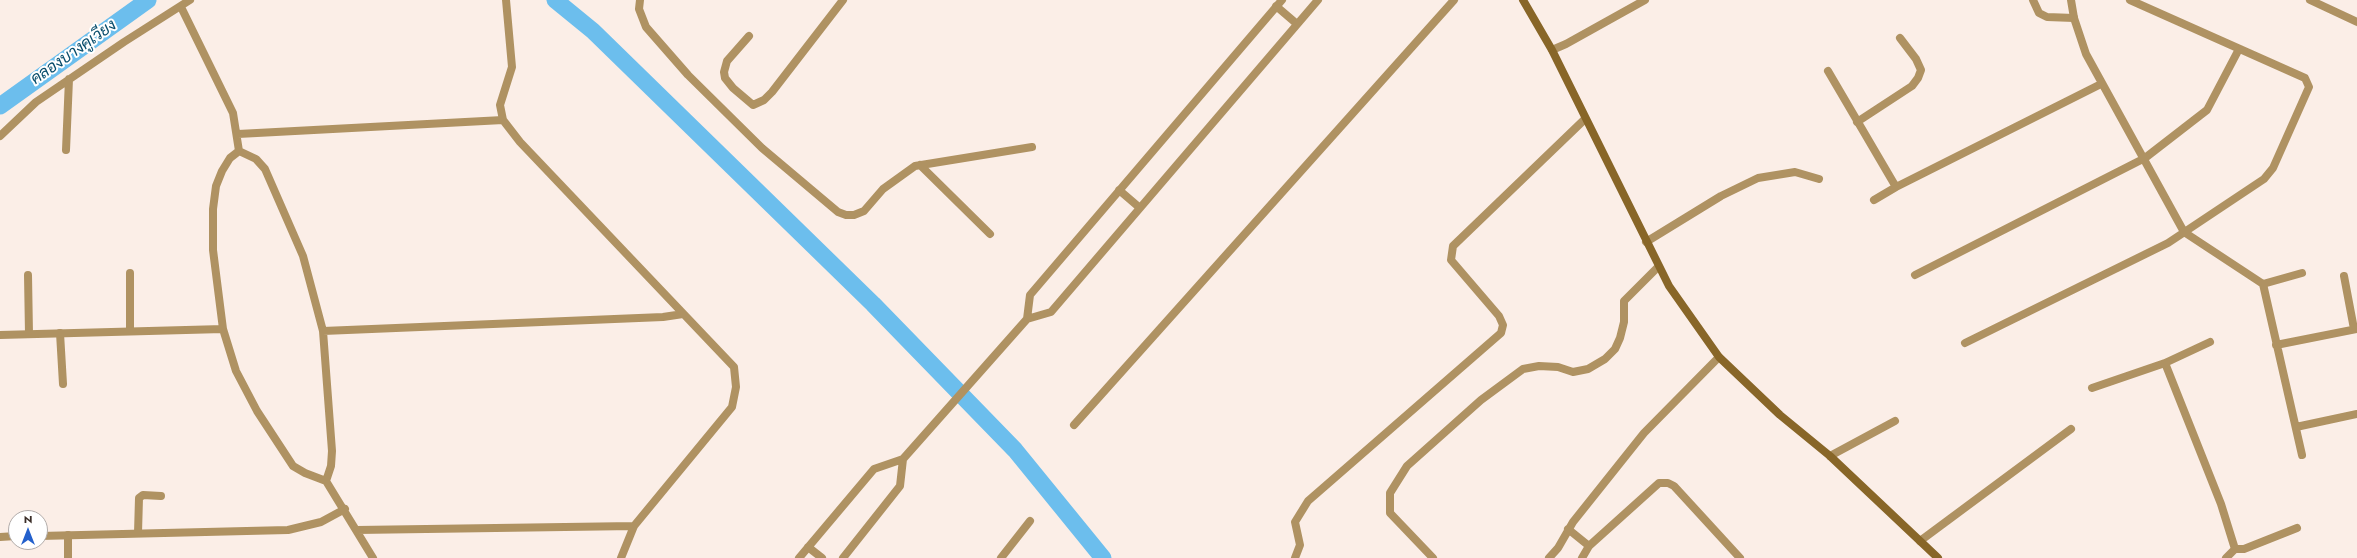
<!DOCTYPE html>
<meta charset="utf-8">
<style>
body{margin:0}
#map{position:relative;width:2357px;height:558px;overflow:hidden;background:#fbeee7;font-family:Jost,sans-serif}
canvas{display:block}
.north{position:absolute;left:8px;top:510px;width:40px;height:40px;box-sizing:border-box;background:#fff;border:1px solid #b1aba9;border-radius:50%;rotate:0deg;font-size:11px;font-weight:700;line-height:16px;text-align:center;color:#3b2e28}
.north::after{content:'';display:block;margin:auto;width:14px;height:18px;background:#2360cc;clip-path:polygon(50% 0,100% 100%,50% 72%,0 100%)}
</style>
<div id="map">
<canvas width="2357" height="558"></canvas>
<div class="north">N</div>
</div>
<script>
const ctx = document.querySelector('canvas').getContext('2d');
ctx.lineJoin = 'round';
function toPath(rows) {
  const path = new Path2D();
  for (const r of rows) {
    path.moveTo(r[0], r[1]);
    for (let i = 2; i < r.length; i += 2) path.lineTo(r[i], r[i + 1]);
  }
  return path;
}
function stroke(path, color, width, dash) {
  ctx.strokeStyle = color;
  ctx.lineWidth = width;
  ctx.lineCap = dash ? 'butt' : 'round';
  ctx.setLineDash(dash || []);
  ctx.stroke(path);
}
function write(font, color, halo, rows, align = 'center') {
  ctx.font = font + ' Jost,Sarabun,sans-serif';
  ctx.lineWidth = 4;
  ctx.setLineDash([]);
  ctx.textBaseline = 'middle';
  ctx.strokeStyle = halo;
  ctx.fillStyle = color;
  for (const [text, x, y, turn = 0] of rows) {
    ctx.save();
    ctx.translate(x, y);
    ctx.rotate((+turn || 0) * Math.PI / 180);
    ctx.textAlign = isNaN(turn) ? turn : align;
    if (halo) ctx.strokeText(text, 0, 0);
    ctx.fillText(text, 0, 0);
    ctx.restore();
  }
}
stroke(toPath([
 [555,0,593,31,873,304,1015,450,1103,558],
 [0,106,148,0]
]), '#6cbeed', 17);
stroke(toPath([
 [640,0,639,9,646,27,688,75,762,148,838,212,846,215,854,215,864,211,883,189,915,166,1032,147],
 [2033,0,2039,13,2047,17,2074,18],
 [2310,0,2357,22],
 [749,36,727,61,724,72,725,78,733,88,753,105,764,100,772,92,843,0],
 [1552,50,1566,44,1645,0],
 [920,165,990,234],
 [1646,242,1721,196,1758,178,1795,172,1819,179],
 [130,273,130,331],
 [28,275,29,334],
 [60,333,63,384],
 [1568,529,1589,546,1659,483,1668,483,1674,486,1740,558],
 [138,533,139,498,143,495,161,496],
 [68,535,68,558],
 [1920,541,2071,429],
 [1001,558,1030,521],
 [1295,558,1300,545,1295,522,1308,501,1501,333,1503,325,1499,316,1451,260,1453,246,1585,119],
 [1433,558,1390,513,1390,493,1407,466,1481,400,1523,369,1539,366,1558,367,1573,372,1588,369,1605,359,1615,349,1620,338,1624,322,1624,301,1658,267],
 [1549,558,1558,548,1573,522,1644,433,1719,357],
 [1582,558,1589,546]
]), '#af9262', 8);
stroke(toPath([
 [506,0,512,67,500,105,503,120,520,142,734,367,736,387,732,407,634,526,621,558],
 [2071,0,2074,18,2086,54,2184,232,2263,284,2302,455],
 [1276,6,1297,24],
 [181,7,233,113,239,151,256,159,265,169,303,256,323,331,332,451,331,466,326,481,373,558],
 [1828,71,1896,187],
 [1857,122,1912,86,1918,78,1921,70,1916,59,1900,38],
 [238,134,503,120],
 [0,136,36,102,124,42,190,0],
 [66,150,69,79],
 [239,151,230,158,222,171,216,186,213,209,213,250,223,329,236,371,257,411,293,466,305,473,326,481],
 [1119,190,1140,208],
 [1874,200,1896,187,2101,84],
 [1915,275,2145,158,2207,110,2239,49],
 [2344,276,2354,329],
 [2263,284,2302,273],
 [1027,319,1030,295,1282,0],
 [323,331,663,317,683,314],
 [0,335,223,329],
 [1965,343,2168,243,2264,179,2273,168,2309,87,2305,78,2130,0],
 [2276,345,2357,329],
 [2165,363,2221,504,2235,549],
 [2092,388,2165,363,2210,342],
 [1074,425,1454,0],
 [2296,427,2357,414],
 [1830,456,1895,421],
 [357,530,634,526],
 [40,536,288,530,321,522,345,509],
 [0,537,16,536],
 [808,547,822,558],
 [799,558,874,469,903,459,1027,319,1051,312,1318,0],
 [843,558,900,486,903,459],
 [2226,558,2235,549,2244,549,2297,528]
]), '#af9262', 8);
stroke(toPath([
 [1523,0,1552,50,1669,286,1719,357,1780,415,1830,456,1938,558]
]), '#886628', 8);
write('italic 16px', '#074c6b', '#fff', [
 ["คลองบางคูเวียง",74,53,-35]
]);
</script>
